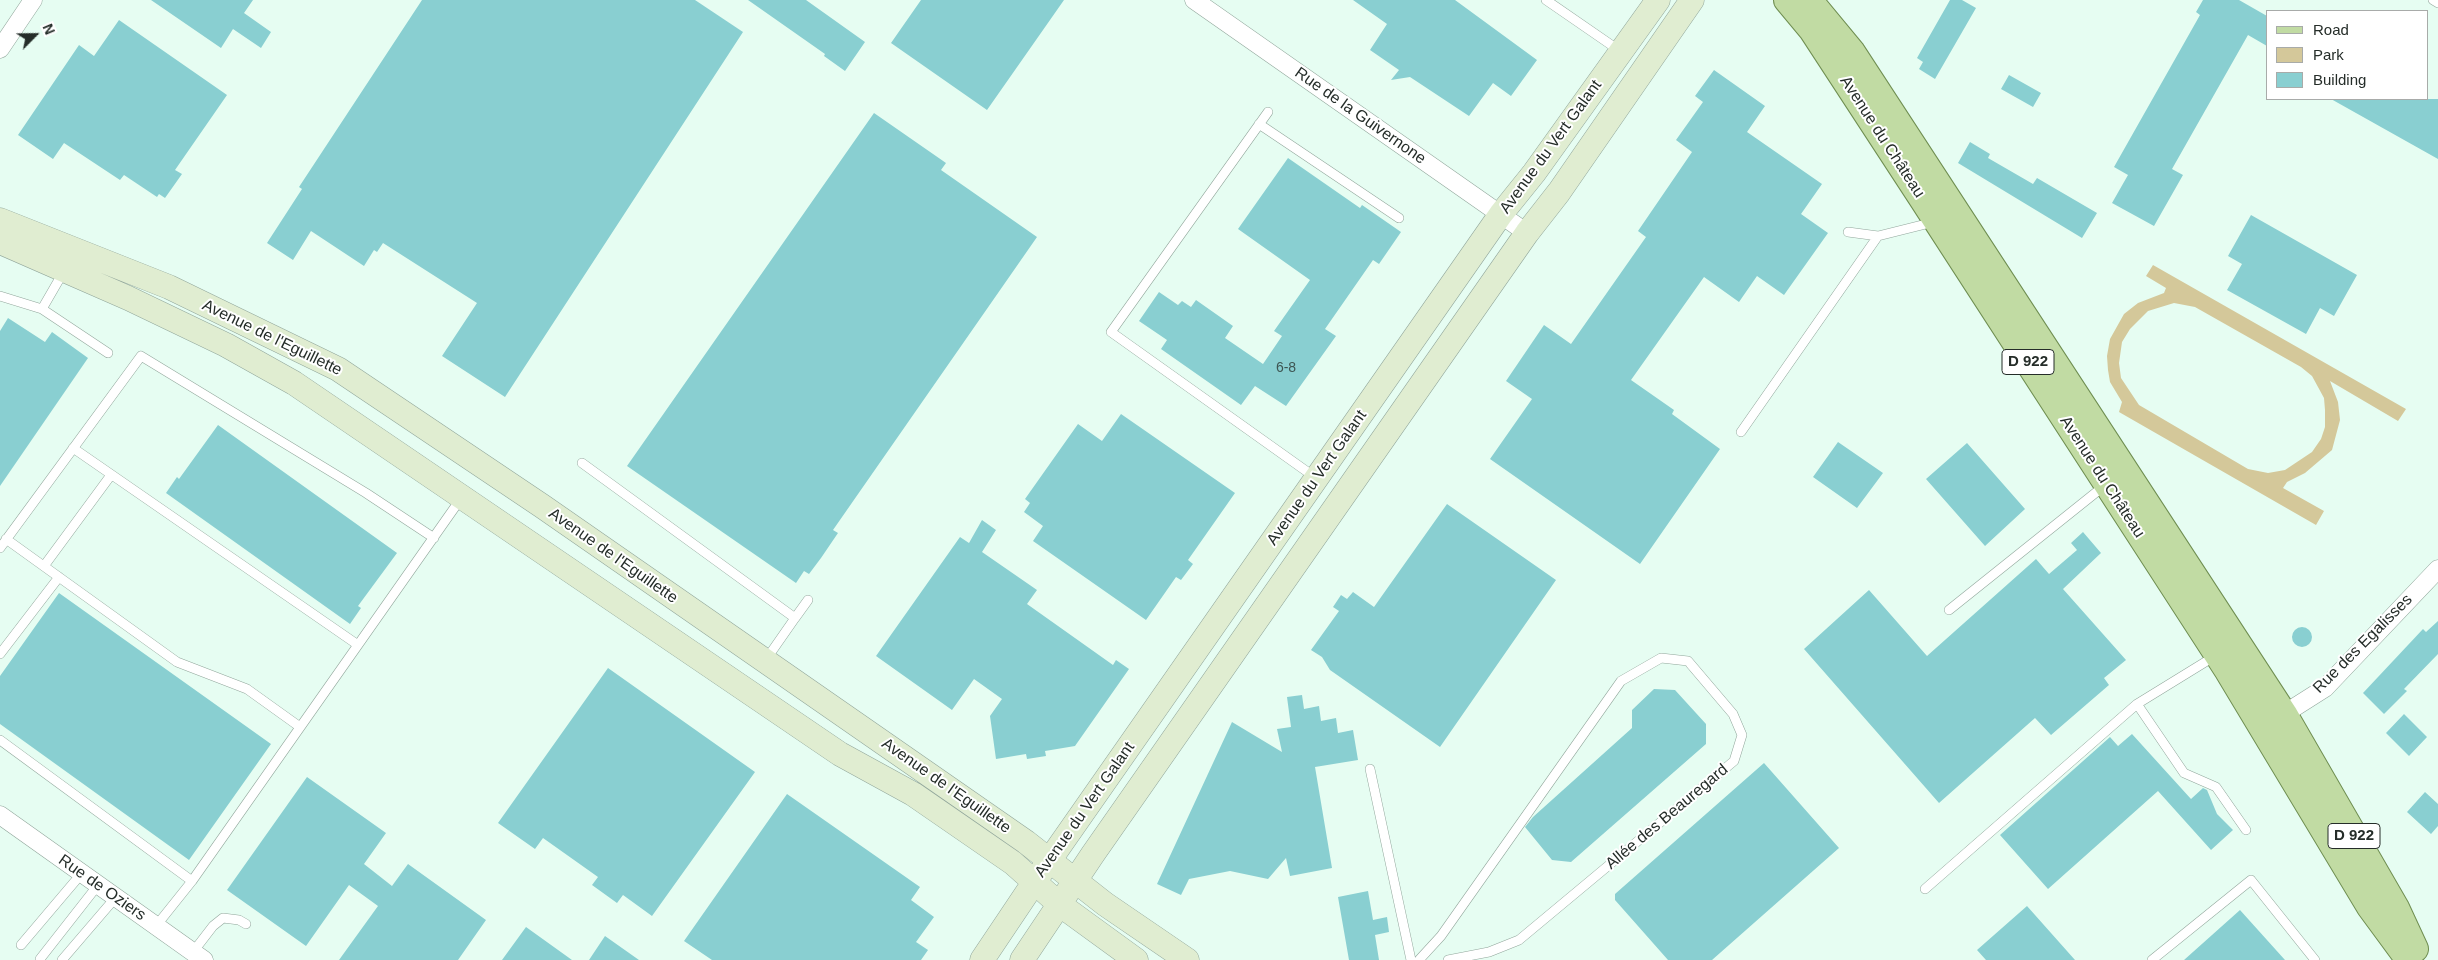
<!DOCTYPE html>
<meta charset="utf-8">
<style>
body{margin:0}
#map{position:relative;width:2438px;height:960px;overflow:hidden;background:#e6fdf2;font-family:Arial,sans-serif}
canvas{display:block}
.legend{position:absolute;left:2266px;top:10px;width:162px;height:90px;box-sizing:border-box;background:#fff;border:1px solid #a8aba9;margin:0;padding:6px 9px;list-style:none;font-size:15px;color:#252d29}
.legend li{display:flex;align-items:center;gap:10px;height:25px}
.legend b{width:25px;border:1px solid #a8aba9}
.north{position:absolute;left:10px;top:10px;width:50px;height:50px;-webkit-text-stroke:4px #fff;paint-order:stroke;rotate:67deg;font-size:14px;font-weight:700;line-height:20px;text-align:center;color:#252d29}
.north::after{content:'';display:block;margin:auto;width:18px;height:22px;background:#252d29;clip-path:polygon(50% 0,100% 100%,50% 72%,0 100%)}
</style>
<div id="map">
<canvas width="2438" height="960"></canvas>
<ul class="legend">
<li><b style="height:6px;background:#c1dba3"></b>Road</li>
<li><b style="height:14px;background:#d4c89a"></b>Park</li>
<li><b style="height:14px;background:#89cfd1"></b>Building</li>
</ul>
<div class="north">N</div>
</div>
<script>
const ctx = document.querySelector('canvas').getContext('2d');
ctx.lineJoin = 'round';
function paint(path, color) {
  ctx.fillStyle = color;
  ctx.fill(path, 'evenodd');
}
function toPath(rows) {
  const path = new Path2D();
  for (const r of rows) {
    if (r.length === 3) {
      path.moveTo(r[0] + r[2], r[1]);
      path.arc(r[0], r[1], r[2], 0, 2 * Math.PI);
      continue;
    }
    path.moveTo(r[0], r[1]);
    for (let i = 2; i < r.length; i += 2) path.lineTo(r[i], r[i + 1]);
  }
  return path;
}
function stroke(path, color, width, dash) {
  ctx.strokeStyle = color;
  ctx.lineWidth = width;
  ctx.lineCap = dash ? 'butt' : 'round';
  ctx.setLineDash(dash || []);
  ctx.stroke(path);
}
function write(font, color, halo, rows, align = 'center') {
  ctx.font = font + ' Arial,sans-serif';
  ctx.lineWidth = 4;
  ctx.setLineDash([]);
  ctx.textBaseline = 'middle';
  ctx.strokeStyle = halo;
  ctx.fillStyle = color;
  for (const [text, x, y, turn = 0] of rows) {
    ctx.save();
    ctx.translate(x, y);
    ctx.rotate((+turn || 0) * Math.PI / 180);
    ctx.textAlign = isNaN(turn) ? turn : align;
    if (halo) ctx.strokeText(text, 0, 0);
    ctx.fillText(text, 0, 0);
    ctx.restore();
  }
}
paint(toPath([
 [2153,265,2406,409,2398,421,2330,381,2338,402,2340,420,2332,450,2305,473,2287,482,2283,488,2324,511,2316,525,2119,412,2122,402,2110,382,2108,370,2107,356,2110,339,2124,314,2138,303,2164,293,2166,288,2146,276],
 [2174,303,2195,307,2301,367,2312,376,2324,398,2325,410,2325,427,2321,439,2312,452,2285,470,2268,473,2248,469,2139,405,2121,378,2119,363,2122,342,2130,329,2148,311]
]), '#d4c89a');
paint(toPath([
 [151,0,253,0,244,13,271,32,261,48,233,29,221,48],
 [422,0,695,0,743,32,505,397,442,356,477,303,383,243,377,252,374,250,364,266,311,231,293,260,267,243,302,189,299,187],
 [748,0,806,0,865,42,845,71,824,56,825,54],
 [921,0,1064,0,987,110,891,43],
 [1353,0,1455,0,1537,60,1511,96,1493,83,1469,116,1410,77,1391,80,1399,70,1370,50,1387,24],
 [1950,0,1962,0,1976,8,1935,79,1919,69,1923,62,1917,58],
 [2203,0,2239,0,2267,16,2267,46,2248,35,2172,169,2183,175,2154,226,2112,203,2128,175,2114,167,2200,15,2196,12],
 [119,20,227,95,175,170,182,174,165,198,159,194,157,197,124,175,120,180,64,143,53,159,18,135,79,45,94,56],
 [1714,70,1765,106,1747,132,1822,184,1801,214,1828,233,1784,295,1757,276,1739,302,1704,277,1631,380,1674,410,1672,414,1720,449,1640,564,1490,459,1532,399,1506,381,1544,325,1571,344,1646,237,1638,231,1692,152,1676,140,1703,102,1695,96],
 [2009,75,2041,93,2033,107,2001,89],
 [2331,99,2438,99,2438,159],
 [874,113,946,163,941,170,1037,237,833,530,838,533,821,558,809,574,804,571,796,583,627,466],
 [1970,142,1990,154,1988,158,2033,184,2037,178,2097,213,2082,238,1958,163],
 [1288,158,1360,208,1362,205,1401,232,1379,264,1373,260,1325,329,1336,336,1286,406,1255,386,1241,405,1161,349,1167,340,1139,321,1159,292,1178,305,1182,301,1191,307,1196,300,1233,326,1225,338,1263,364,1282,336,1274,331,1310,280,1238,229],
 [2251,215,2357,275,2334,316,2320,308,2306,334,2227,290,2242,264,2228,256],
 [8,318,45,342,52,332,88,358,0,486,0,331],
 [1121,414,1235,493,1188,560,1193,564,1181,580,1176,577,1146,620,1033,541,1043,526,1024,512,1030,503,1025,499,1078,424,1102,441],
 [218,425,397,553,358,606,361,608,350,624,166,493,177,477,179,479],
 [1838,442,1883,473,1857,508,1813,477],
 [1967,443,2025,509,1985,546,1926,479],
 [1447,504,1556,580,1440,747,1330,670,1322,657,1311,650,1339,611,1333,607,1341,595,1347,599,1353,592,1374,607],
 [982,520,996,530,982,552,1037,590,1027,604,1113,665,1116,660,1129,669,1075,746,1045,751,1046,756,1027,759,1026,754,996,759,990,716,1002,699,974,679,952,710,876,656,960,537,969,543],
 [2083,532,2101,553,2063,589,2126,660,2104,678,2109,685,2051,735,2035,718,1939,803,1804,649,1869,590,1927,656,2036,559,2049,574,2077,550,2071,543],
 [59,593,271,744,189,860,0,724,0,676],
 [2438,621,2438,654,2404,689,2407,691,2384,714,2363,693,2423,629,2426,632],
 [2302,637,10],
 [608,668,755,772,652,916,623,895,617,903,592,885,598,877,543,838,535,849,498,823],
 [1654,689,1675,690,1706,724,1706,744,1571,862,1552,860,1525,827,1533,817,1632,728,1632,710],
 [1302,695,1304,709,1319,706,1321,721,1336,718,1338,733,1353,730,1358,760,1315,767,1332,868,1290,876,1286,858,1268,879,1230,871,1189,879,1181,895,1157,884,1232,722,1282,752,1277,729,1291,727,1287,697],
 [2404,714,2427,737,2409,756,2386,733],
 [2132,734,2191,799,2203,788,2207,790,2217,814,2233,830,2211,850,2158,791,2048,889,2000,835,2110,737,2118,746],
 [1764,763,1839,848,1712,960,1668,960,1615,900,1615,894],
 [307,777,386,833,364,864,392,886,408,864,486,920,458,960,339,960,378,906,349,885,306,946,227,890],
 [2425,792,2438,804,2438,826,2431,834,2407,812],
 [787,794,920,887,911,900,934,917,916,942,928,950,921,960,712,960,684,941],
 [1368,891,1373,920,1387,917,1389,932,1375,935,1379,960,1349,960,1338,897],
 [2027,906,2075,960,1986,960,1977,950],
 [2240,910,2285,960,2184,960],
 [526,927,572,960,502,960],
 [605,936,639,960,589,960]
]), '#89cfd1');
const lane = toPath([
 [1546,0,1620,51],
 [2433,0,2438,3],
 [1268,112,1111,332,1316,478],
 [1259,124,1399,218],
 [1848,232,1878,236,1934,222],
 [0,296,42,309,108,353],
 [42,309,64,271],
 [1741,432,1878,236],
 [73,448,358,645],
 [582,463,795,618,808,600],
 [6,539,177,662,247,689,300,727],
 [0,548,141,356,366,493,434,538],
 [44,566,111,475],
 [1949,610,2104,486],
 [0,654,59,577],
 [765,661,795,618],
 [2137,704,2184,773,2216,787,2246,830],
 [0,740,192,881,462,497],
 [1370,769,1411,960],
 [1925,889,2137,704,2215,656],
 [156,926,192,881],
 [21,945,82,873],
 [193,952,213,926,223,918,239,920,246,924],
 [40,959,98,885],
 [62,960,116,897],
 [1419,960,1441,936,1621,681,1661,658,1688,661,1733,714,1742,735,1734,761,1519,940,1489,952,1448,960],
 [2152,960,2251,880,2315,960]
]);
const street = toPath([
 [1194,0,1527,233],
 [0,49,33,0],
 [2284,714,2325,688,2438,569],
 [0,815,204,960]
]);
const secondary = toPath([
 [0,220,169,287,338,369,542,506,1026,842,1105,904,1187,960],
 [0,242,128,298,226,345,294,383,840,754,913,794,1013,863,1059,904,1136,960],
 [982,960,1035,881,1501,214,1534,173,1658,0],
 [1022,960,1093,854,1527,233,1559,192,1692,0]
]);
const primary = toPath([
 [1787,0,1812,30,1923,200,2228,671,2370,907,2409,960],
 [1809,0,1852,52,2284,714,2396,908,2415,949]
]);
stroke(lane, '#91a69b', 10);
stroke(street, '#91a69b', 19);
stroke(secondary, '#91a69b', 25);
stroke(primary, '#6f8e51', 28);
stroke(lane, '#fff', 9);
stroke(street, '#fff', 18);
stroke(secondary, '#e0edd1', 24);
stroke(primary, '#c1dba3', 26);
write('14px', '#3e5653', null, [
 ["6-8",1286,368]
]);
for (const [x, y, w] of [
 [2028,362,52],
 [2354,836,52]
]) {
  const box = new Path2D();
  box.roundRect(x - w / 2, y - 12.5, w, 25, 4);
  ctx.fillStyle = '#fff';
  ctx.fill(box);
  stroke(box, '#252d29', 1);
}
write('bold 15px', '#252d29', null, [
 ["D 922",2028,362],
 ["D 922",2354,836]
]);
write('16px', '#252d29', '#fff', [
 ["Rue de la Guivernone",1360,116,35],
 ["Avenue du Château",1882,137,57],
 ["Avenue du Vert Galant",1551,147,-54],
 ["Avenue de l'Eguillette",272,338,26],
 ["Avenue du Château",2102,477,57],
 ["Avenue du Vert Galant",1317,478,-55],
 ["Avenue de l'Eguillette",613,556,35],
 ["Rue des Egalisses",2363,644,-45],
 ["Avenue de l'Eguillette",946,786,35],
 ["Avenue du Vert Galant",1085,810,-55],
 ["Allée des Beauregard",1667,817,-40],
 ["Rue de Oziers",102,888,35]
]);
</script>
